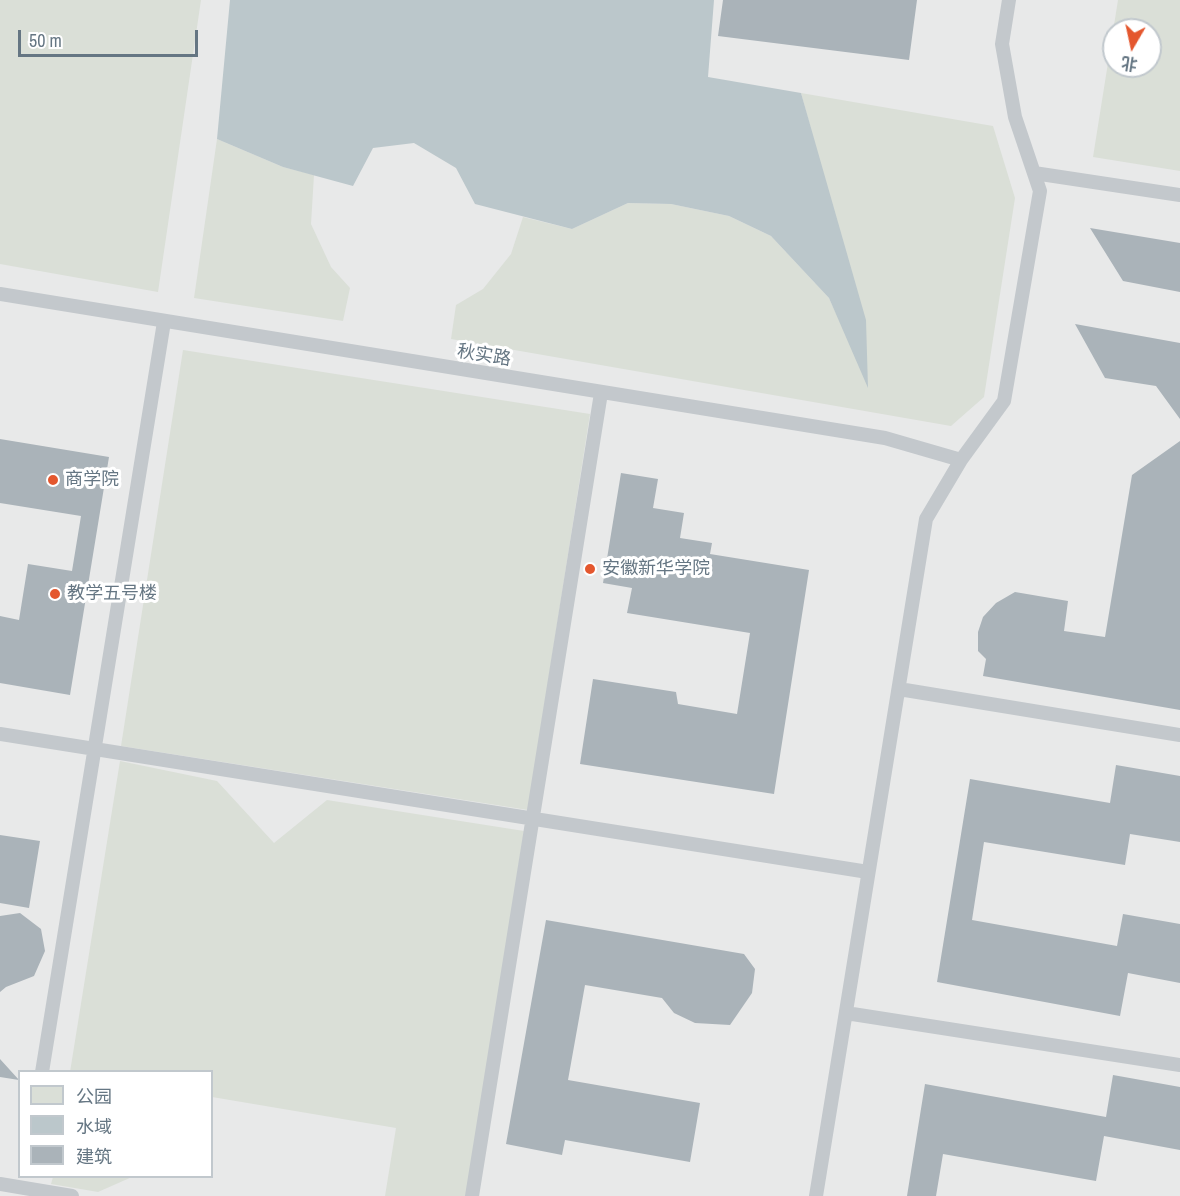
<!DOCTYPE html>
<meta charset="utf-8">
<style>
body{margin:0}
#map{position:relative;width:1180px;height:1196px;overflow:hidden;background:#fafaf8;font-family:"Archivo Narrow","Noto Sans SC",sans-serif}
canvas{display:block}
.legend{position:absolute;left:18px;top:1070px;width:195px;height:108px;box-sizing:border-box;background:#fff;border:2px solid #c1c8cd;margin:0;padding:8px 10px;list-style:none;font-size:18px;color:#657683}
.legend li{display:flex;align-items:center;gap:12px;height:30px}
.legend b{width:30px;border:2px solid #c1c8cd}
.north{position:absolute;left:1102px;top:18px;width:60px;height:60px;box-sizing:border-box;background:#fff;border:2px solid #c1c8cd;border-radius:50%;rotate:189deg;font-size:16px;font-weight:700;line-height:24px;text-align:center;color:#657683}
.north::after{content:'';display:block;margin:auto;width:21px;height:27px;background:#e4572e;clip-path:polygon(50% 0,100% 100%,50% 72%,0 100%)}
.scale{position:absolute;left:18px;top:30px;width:180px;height:27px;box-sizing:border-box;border:3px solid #657683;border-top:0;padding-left:8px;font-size:18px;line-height:21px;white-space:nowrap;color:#657683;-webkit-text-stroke:4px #fff;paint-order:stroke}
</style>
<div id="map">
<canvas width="1180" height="1196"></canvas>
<ul class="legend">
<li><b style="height:16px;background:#dadfd7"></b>公园</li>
<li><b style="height:16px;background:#bbc7cb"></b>水域</li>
<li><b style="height:16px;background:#aab3b9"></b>建筑</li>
</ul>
<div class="north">北</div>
<div class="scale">50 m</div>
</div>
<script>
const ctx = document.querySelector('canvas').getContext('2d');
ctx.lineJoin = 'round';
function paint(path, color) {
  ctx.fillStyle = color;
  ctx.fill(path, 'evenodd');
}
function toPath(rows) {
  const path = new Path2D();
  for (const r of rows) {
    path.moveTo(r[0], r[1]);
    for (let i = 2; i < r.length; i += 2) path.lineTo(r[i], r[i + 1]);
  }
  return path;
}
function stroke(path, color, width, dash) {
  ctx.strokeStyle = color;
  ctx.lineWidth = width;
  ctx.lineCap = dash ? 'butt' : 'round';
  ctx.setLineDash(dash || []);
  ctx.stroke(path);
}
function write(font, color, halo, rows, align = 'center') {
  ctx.font = font + ' "Archivo Narrow","Noto Sans SC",sans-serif';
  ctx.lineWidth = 6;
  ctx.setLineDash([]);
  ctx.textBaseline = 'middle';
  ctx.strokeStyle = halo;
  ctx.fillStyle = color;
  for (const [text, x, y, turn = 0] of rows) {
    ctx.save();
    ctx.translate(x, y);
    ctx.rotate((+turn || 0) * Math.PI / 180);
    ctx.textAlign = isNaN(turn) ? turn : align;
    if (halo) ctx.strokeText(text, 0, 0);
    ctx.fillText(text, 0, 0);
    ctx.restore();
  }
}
paint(toPath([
 [0,0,1180,0,1180,1196,0,1196],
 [1114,30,1150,30,1150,66,1114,66],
 [20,1072,212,1072,212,1176,20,1176]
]), '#e8e9e9');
paint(toPath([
 [0,0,201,0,158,292,0,264],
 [1118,0,1180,0,1180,171,1093,157],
 [1114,30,1150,30,1150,66,1114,66],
 [801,93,993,126,1015,198,984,397,951,426,451,339,456,305,483,289,511,254,523,217,572,229,628,203,671,204,729,216,771,236,829,298,848,340,830,199],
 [217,139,283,167,314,175,311,224,331,267,350,288,343,321,194,298],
 [183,350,590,414,528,810,121,746],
 [120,761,217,781,274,843,327,800,524,831,467,1196,385,1196,396,1128,212,1097,212,1072,70,1072],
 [53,1177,53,1176,132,1177,98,1192,51,1184]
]), '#dadfd7');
paint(toPath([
 [230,0,714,0,708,77,801,93,866,320,868,388,829,298,771,236,729,216,671,204,628,203,572,229,475,204,456,168,414,143,373,148,353,186,283,167,217,139]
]), '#bbc7cb');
paint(toPath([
 [723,0,917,0,909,60,718,36],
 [1090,228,1180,243,1180,292,1123,281],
 [1075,324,1180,343,1180,419,1156,386,1105,378],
 [0,439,109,457,70,695,0,683,0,616,19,620,28,564,72,571,81,516,0,503],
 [1180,441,1180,710,983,676,986,659,978,651,978,632,983,617,996,603,1015,592,1068,601,1064,631,1105,637,1132,475],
 [621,473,658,479,653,508,684,513,680,538,712,543,710,554,809,570,774,794,580,764,593,679,676,692,678,704,737,714,750,633,627,613,632,588,603,583],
 [1116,765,1180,776,1180,842,1130,834,1125,865,984,842,972,920,1117,946,1123,914,1180,924,1180,983,1128,973,1120,1016,937,982,970,779,1110,803],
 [0,835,40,841,29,908,0,903],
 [20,913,41,929,45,951,34,976,6,987,0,992,0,916],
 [546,920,744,954,755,969,752,993,730,1025,695,1023,674,1013,662,998,585,985,568,1080,700,1103,690,1162,565,1140,562,1155,506,1144],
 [0,1059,19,1080,0,1077],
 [1113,1075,1180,1087,1180,1150,1104,1136,1096,1181,943,1154,936,1196,907,1196,925,1084,1106,1117]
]), '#aab3b9');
stroke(toPath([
 [1034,173,1180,195],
 [0,294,885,438,961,460],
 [899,689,1180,735],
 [0,734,868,872],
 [846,1013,1180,1065],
 [42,1072,164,322],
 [0,1184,72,1196],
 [472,1196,601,393],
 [816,1196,926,519,961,460,1004,401,1040,191,1015,117,1002,44,1009,0]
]), '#c3c8cc', 14);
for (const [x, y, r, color] of [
 [53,480,6,"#e4572e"],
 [590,569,6,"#e4572e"],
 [55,594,6,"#e4572e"]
]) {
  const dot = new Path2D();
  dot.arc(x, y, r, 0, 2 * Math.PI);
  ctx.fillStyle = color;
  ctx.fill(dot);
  stroke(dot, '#fff', 2);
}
write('18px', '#657683', '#fff', [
 ["秋实路",484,356,9]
]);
write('18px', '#657683', '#fff', [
 ["商学院",65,480],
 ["安徽新华学院",602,569],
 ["教学五号楼",67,594]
], 'left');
</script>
